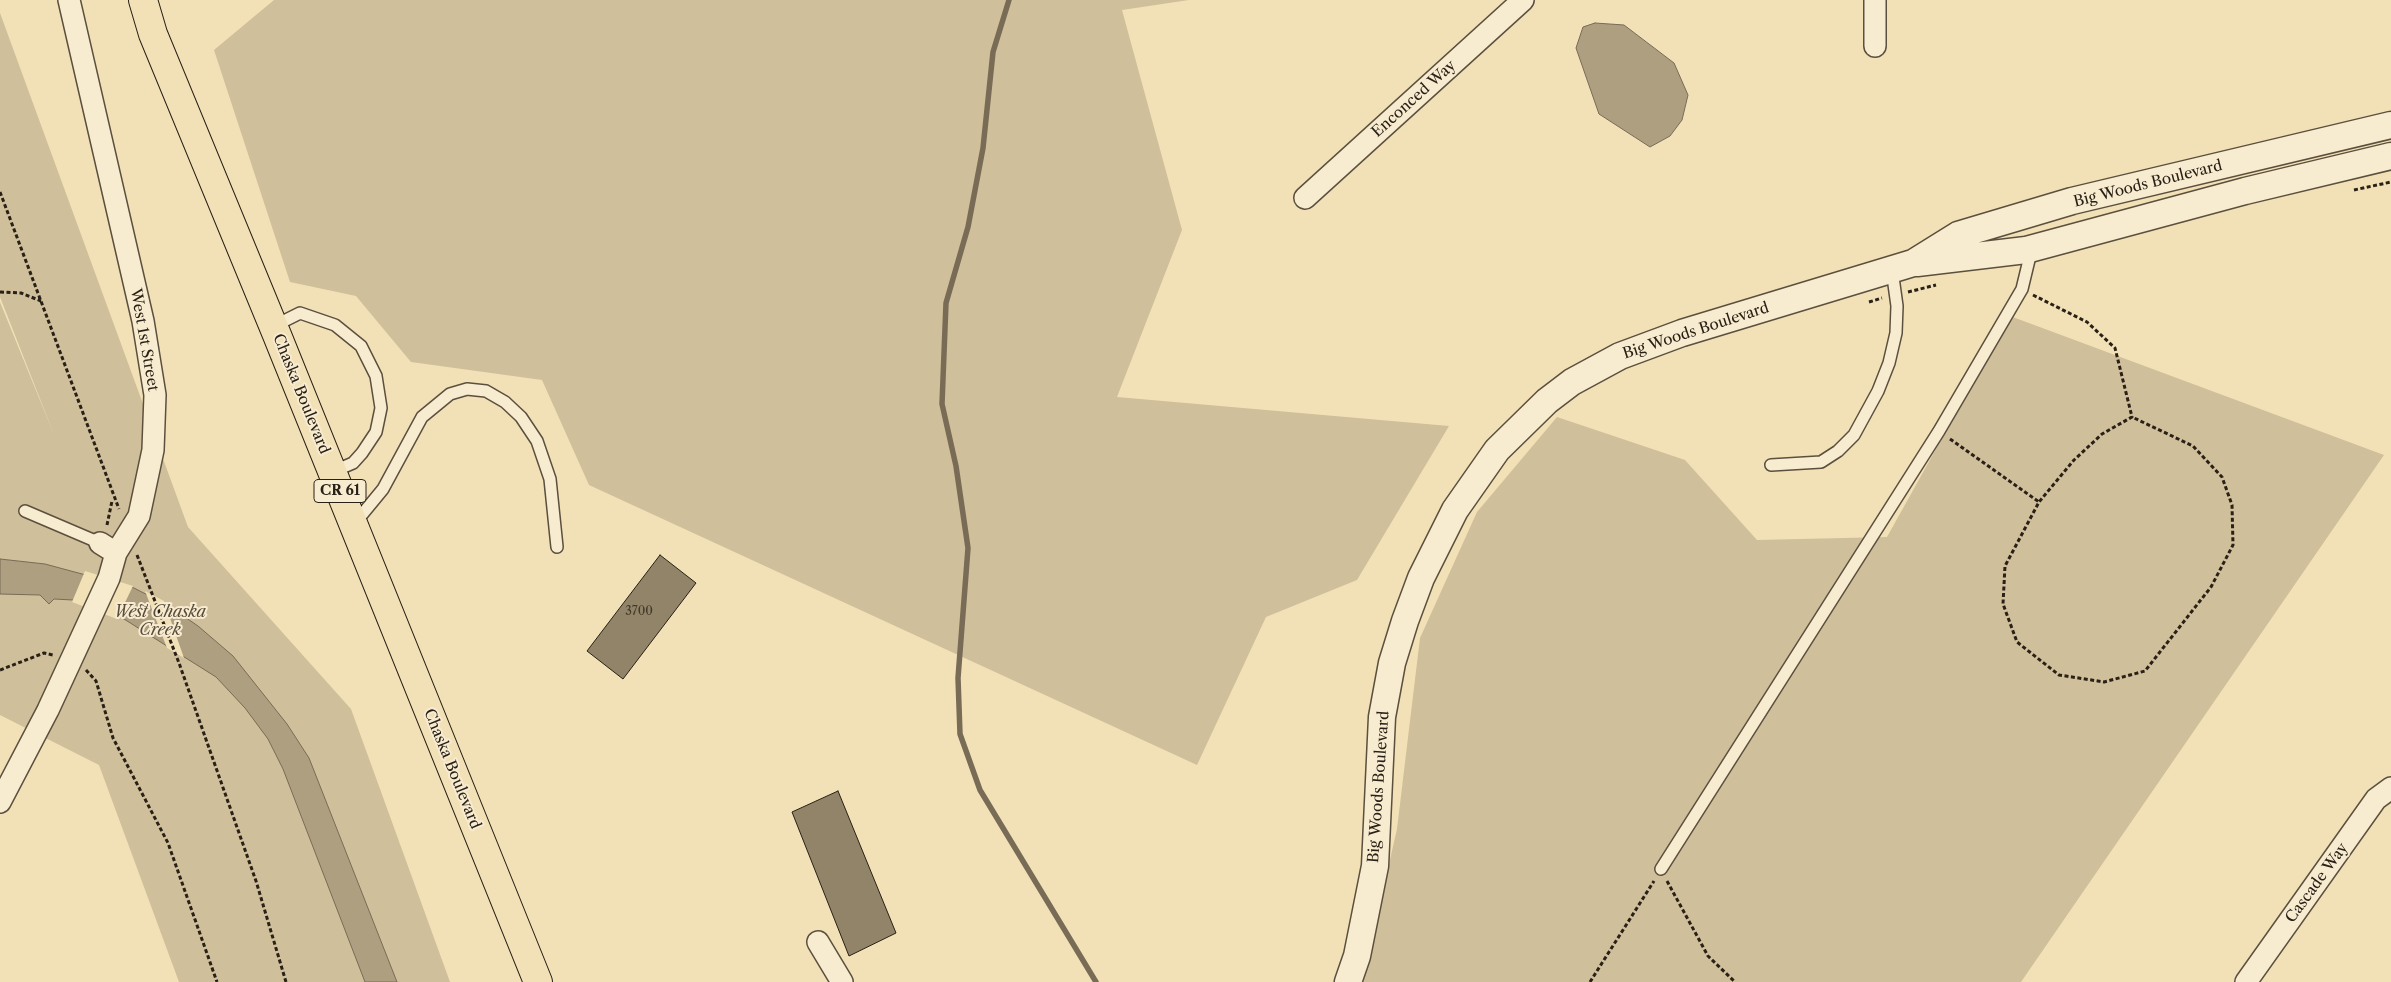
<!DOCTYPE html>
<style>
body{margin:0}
canvas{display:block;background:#f2e0b6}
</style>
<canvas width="2391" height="982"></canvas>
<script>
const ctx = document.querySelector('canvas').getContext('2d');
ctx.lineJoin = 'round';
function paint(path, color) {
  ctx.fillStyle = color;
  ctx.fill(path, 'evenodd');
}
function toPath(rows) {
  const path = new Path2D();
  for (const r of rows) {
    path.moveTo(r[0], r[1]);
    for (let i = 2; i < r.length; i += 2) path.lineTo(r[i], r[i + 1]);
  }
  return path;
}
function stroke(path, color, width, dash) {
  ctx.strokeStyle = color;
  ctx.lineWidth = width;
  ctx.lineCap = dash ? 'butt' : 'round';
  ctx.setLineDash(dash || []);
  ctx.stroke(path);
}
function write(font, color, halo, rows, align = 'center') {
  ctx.font = font + ' "Libre Caslon Text",serif';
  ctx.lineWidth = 4;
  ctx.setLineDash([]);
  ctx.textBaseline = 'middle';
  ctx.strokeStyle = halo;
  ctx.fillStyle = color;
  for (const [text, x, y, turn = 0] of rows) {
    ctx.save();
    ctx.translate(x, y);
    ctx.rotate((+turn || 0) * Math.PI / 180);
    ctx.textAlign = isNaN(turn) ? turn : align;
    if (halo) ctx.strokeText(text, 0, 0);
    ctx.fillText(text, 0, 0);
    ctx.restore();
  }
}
paint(toPath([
 [274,0,1189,0,1122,10,1182,230,1117,397,1449,426,1357,580,1266,617,1197,765,589,485,542,380,411,362,356,296,290,282,214,50],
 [0,13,188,527,351,709,450,982,179,982,99,765,0,715,0,302,55,437,0,297],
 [2010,316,2384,455,2021,982,1362,982,1397,829,1420,638,1477,512,1557,417,1685,460,1757,540,1887,537]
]), '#d0bf9b');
const water = toPath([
 [1595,23,1624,25,1674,63,1688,95,1682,120,1670,136,1650,147,1599,114,1576,48,1583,27,1595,23],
 [0,559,45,564,134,588,169,606,198,626,233,656,287,724,309,758,397,982,365,982,283,769,268,739,245,708,216,677,124,619,73,600,54,599,49,604,40,595,0,594,0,559]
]);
paint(water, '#ae9f80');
stroke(water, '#796c56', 1);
paint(toPath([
 [85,571,133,586,117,619,72,602],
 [145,591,164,601,184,658,167,648]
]), '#f2e0b6');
stroke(toPath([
 [1009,0,993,52,983,148,968,227,946,303,942,404,956,466,968,548,958,678,960,734,980,790,1096,982]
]), '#796c56', 5.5);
const building = toPath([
 [660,555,696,583,623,679,587,651,660,555],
 [838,791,896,933,849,956,792,812,838,791]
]);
paint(building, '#928469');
stroke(building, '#292016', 1);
const service = toPath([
 [274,326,300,313,335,325,361,346,376,376,381,408,376,432,362,453,353,463,332,472],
 [1771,465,1821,462,1838,451,1854,435,1878,391,1889,363,1896,333,1897,306,1892,270],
 [25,511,100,543],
 [355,523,383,489,422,417,450,394,467,389,486,391,505,402,521,417,537,441,550,479,557,547],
 [1661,869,1939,431,2022,289,2029,260,2026,250]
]);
const minor = toPath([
 [1875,0,1875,46],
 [1305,198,1523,0],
 [100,543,116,553],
 [0,802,48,710,109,578,116,553,139,516,153,450,155,395,143,321,69,0],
 [818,942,842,982],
 [2246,982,2376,799,2391,788]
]);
const tertiary = toPath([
 [1917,263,2026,250,2245,191,2391,156],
 [1348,982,1357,956,1375,866,1382,717,1392,663,1405,621,1421,578,1455,510,1497,450,1547,401,1572,382,1620,356,1682,333,1913,263,1958,235,2072,201,2391,125]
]);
const primary = toPath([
 [143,0,153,34,277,335,538,982]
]);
stroke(service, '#5b503e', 14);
stroke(minor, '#5b503e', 24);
stroke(tertiary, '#5b503e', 29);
stroke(primary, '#292016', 30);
stroke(toPath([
 [2354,190,2391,182],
 [0,192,119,509],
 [0,292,21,293,41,301],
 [1908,292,1936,285],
 [2033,295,2087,322,2115,348,2132,417,2102,434,2074,460,2039,502,2005,566,2003,604,2017,642,2059,675,2104,682,2145,671,2211,587,2233,545,2232,505,2222,477,2193,446,2132,417],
 [1869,302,1882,298],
 [1950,439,2039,502],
 [107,525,112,501],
 [137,555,179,663,256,881,286,982],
 [0,670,44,653,53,655],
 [86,670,96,681,113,738,168,843,217,982],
 [1667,881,1708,956,1735,982],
 [1590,982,1654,881]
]), '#292016', 3, [4, 2.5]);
stroke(service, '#f7ebd0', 11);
stroke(minor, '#f7ebd0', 21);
stroke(tertiary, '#f7ebd0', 26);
stroke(primary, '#f2e0b6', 28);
write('12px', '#43392b', null, [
 ["3700",639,612]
]);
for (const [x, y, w] of [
 [340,491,52]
]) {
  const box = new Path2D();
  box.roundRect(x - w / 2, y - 11.5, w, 23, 4);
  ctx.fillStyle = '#f7ebd0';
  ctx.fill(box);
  stroke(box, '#292016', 1);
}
write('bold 14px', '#292016', null, [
 ["CR 61",340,491]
]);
write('15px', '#292016', '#f7ebd0', [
 ["Enconced Way",1414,99,-42],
 ["Big Woods Boulevard",2148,184,-14],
 ["Big Woods Boulevard",1696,331,-18],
 ["West 1st Street",144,340,80],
 ["Chaska Boulevard",301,394,68],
 ["Chaska Boulevard",452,769,68],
 ["Big Woods Boulevard",1379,787,-86],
 ["Cascade Way",2317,883,-54]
]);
write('italic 16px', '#584c3b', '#f7ebd0', [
 ["West Chaska",160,612],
 ["Creek",160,630]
]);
</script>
